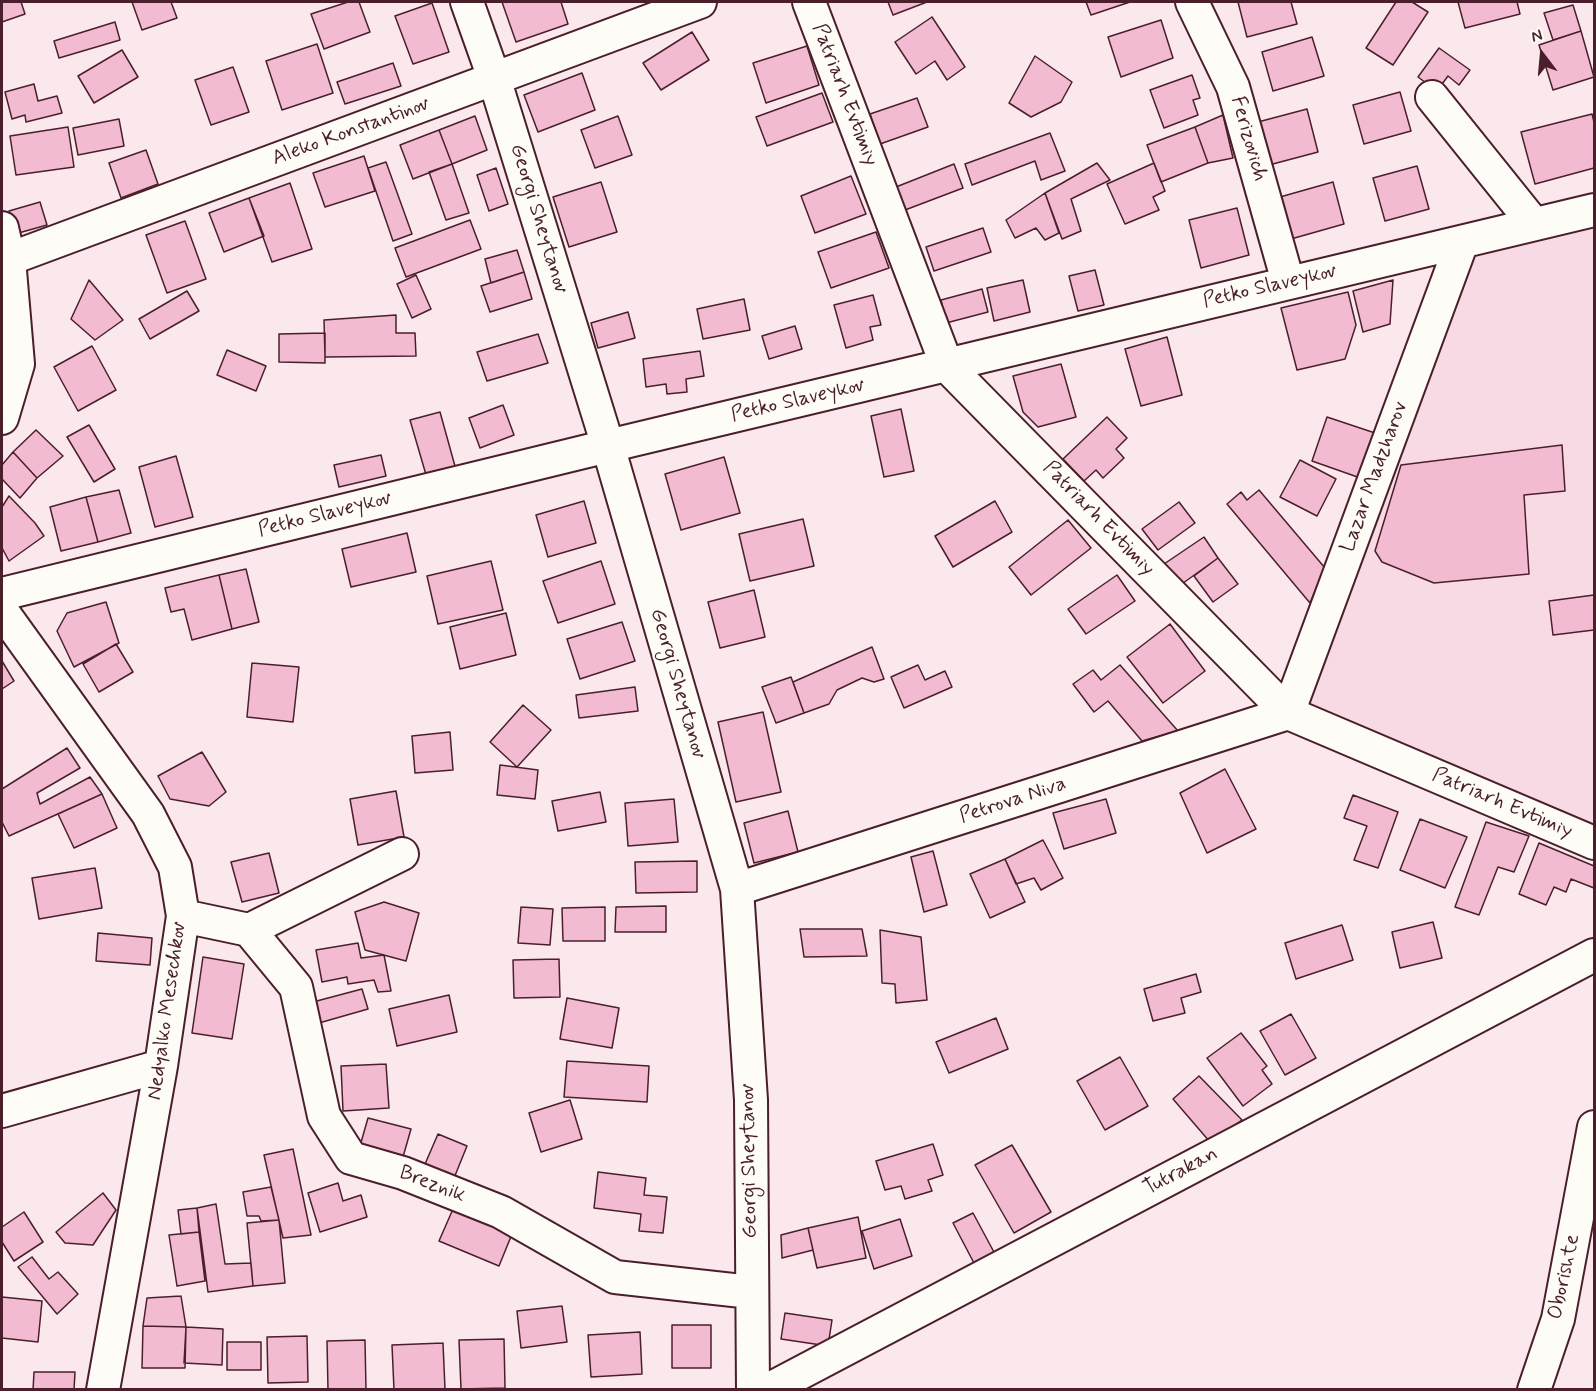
<!DOCTYPE html>
<style>
body{margin:0}
#map{position:relative;width:1596px;height:1391px;overflow:hidden;background:#fae8ec;font-family:Mynerve,sans-serif}
canvas{display:block}
.frame{position:absolute;inset:0;border:3px solid #4a1f2b;pointer-events:none}
.north{position:absolute;left:1512px;top:24px;width:60px;height:60px;-webkit-text-stroke:4px #fdfcf7;paint-order:stroke;rotate:344deg;font-size:16px;font-weight:700;line-height:24px;text-align:center;color:#4a1f2b}
.north::after{content:'';display:block;margin:auto;width:21px;height:27px;background:#4a1f2b;clip-path:polygon(50% 0,100% 100%,50% 72%,0 100%)}
</style>
<div id="map">
<canvas width="1596" height="1391"></canvas>
<div class="frame"></div>
<div class="north">N</div>
</div>
<script>
const ctx = document.querySelector('canvas').getContext('2d');
ctx.lineJoin = 'round';
function paint(path, color) {
  ctx.fillStyle = color;
  ctx.fill(path, 'evenodd');
}
function toPath(rows) {
  const path = new Path2D();
  for (const r of rows) {
    path.moveTo(r[0], r[1]);
    for (let i = 2; i < r.length; i += 2) path.lineTo(r[i], r[i + 1]);
  }
  return path;
}
function stroke(path, color, width, dash) {
  ctx.strokeStyle = color;
  ctx.lineWidth = width;
  ctx.lineCap = dash ? 'butt' : 'round';
  ctx.setLineDash(dash || []);
  ctx.stroke(path);
}
function write(font, color, halo, rows, align = 'center') {
  ctx.font = font + ' Mynerve,sans-serif';
  ctx.lineWidth = 4.5;
  ctx.setLineDash([]);
  ctx.textBaseline = 'middle';
  ctx.strokeStyle = halo;
  ctx.fillStyle = color;
  for (const [text, x, y, turn = 0] of rows) {
    ctx.save();
    ctx.translate(x, y);
    ctx.rotate((+turn || 0) * Math.PI / 180);
    ctx.textAlign = isNaN(turn) ? turn : align;
    if (halo) ctx.strokeText(text, 0, 0);
    ctx.fillText(text, 0, 0);
    ctx.restore();
  }
}
paint(toPath([
 [1594,210,1594,843,1288,713,1462,242]
]), '#f8dae4');
const building = toPath([
 [2,2,21,2,25,14,2,22,2,2],
 [132,2,171,2,177,18,142,30,132,2],
 [348,2,359,2,370,32,324,49,311,14,348,2],
 [502,2,561,2,568,24,516,42,502,2],
 [888,2,927,2,893,15,888,2],
 [1086,2,1130,2,1091,15,1086,2],
 [1238,2,1291,2,1297,24,1247,37,1238,2],
 [1396,2,1412,2,1428,12,1393,65,1366,48,1396,2],
 [1458,2,1517,2,1520,14,1465,28,1458,2],
 [432,3,449,52,413,64,395,16,432,3],
 [1573,5,1581,31,1553,40,1544,13,1573,5],
 [932,17,965,67,947,80,935,61,916,74,895,42,932,17],
 [1161,20,1173,58,1121,77,1108,37,1161,20],
 [115,22,120,40,59,58,54,41,115,22],
 [1581,31,1594,77,1553,90,1539,45,1581,31],
 [692,32,709,60,661,90,643,63,692,32],
 [1312,37,1324,76,1273,91,1262,52,1312,37],
 [317,44,333,93,282,110,266,61,317,44],
 [807,46,819,85,766,103,753,63,807,46],
 [1439,48,1470,70,1459,85,1448,76,1437,91,1418,77,1439,48],
 [122,50,138,77,94,103,78,76,122,50],
 [1035,56,1072,82,1061,102,1031,117,1009,103,1035,56],
 [393,63,401,86,345,104,337,82,393,63],
 [233,67,249,112,211,125,195,80,233,67],
 [582,73,595,110,538,132,524,95,582,73],
 [1192,75,1200,98,1193,100,1198,115,1164,128,1150,90,1192,75],
 [34,84,38,101,57,96,62,113,26,122,25,115,12,119,5,92,34,84],
 [1400,92,1411,131,1364,144,1353,105,1400,92],
 [822,93,833,122,767,146,756,117,822,93],
 [917,98,928,127,880,144,870,114,917,98],
 [1307,109,1318,152,1269,165,1258,122,1307,109],
 [1592,114,1594,122,1594,168,1535,184,1521,132,1592,114],
 [1223,115,1233,158,1208,163,1195,127,1223,115],
 [475,116,487,150,452,164,439,130,475,116],
 [618,116,632,155,595,168,581,130,618,116],
 [119,119,124,146,78,155,73,128,119,119],
 [68,127,74,167,16,175,10,136,68,127],
 [1195,127,1208,163,1161,182,1147,145,1195,127],
 [439,130,452,164,413,179,400,145,439,130],
 [1050,133,1065,171,1041,180,1035,161,972,185,965,164,1050,133],
 [146,150,158,184,121,198,109,163,146,150],
 [364,156,375,191,325,207,313,173,364,156],
 [386,162,412,234,393,241,368,168,386,162],
 [1097,163,1110,180,1071,199,1081,231,1062,239,1045,193,1097,163],
 [1154,163,1165,191,1153,197,1159,210,1125,224,1107,184,1154,163],
 [452,164,469,213,446,220,429,172,452,164],
 [954,164,963,188,905,210,896,187,954,164],
 [1417,166,1429,209,1385,221,1373,178,1417,166],
 [496,168,508,204,489,211,477,175,496,168],
 [851,176,866,214,815,233,801,196,851,176],
 [601,182,617,232,569,247,553,197,601,182],
 [1333,182,1344,224,1291,239,1280,197,1333,182],
 [290,183,312,249,272,262,249,198,290,183],
 [1045,193,1059,233,1045,240,1036,228,1015,238,1006,220,1045,193],
 [249,198,264,236,224,252,209,213,249,198],
 [40,202,47,225,15,234,9,211,40,202],
 [1237,208,1249,255,1201,268,1189,220,1237,208],
 [470,220,481,249,406,277,395,248,470,220],
 [185,221,206,279,167,293,146,235,185,221],
 [983,228,991,252,934,271,926,247,983,228],
 [876,232,889,268,831,288,818,252,876,232],
 [517,250,524,272,491,283,485,259,517,250],
 [1095,270,1104,305,1078,311,1069,276,1095,270],
 [524,272,532,299,490,312,481,286,524,272],
 [416,275,431,309,412,318,397,284,416,275],
 [89,280,123,320,95,340,71,319,89,280],
 [1023,280,1030,312,994,321,987,288,1023,280],
 [1393,280,1390,324,1363,332,1353,291,1393,280],
 [982,289,988,312,946,323,941,300,982,289],
 [187,291,199,311,150,339,139,319,187,291],
 [1348,292,1356,325,1345,359,1297,370,1281,308,1348,292],
 [873,295,881,325,870,327,873,340,846,348,834,305,873,295],
 [744,299,750,330,703,339,697,309,744,299],
 [628,312,635,338,598,348,591,323,628,312],
 [396,315,396,333,415,333,416,356,325,357,324,320,396,315],
 [795,326,802,349,769,359,762,336,795,326],
 [325,333,325,363,279,362,279,334,325,333],
 [538,334,548,363,487,381,477,352,538,334],
 [1167,337,1182,395,1141,406,1125,349,1167,337],
 [92,346,116,390,78,411,54,367,92,346],
 [227,350,266,366,256,391,217,375,227,350],
 [700,351,704,376,686,379,687,392,667,394,666,384,646,387,643,359,700,351],
 [1061,364,1076,417,1038,427,1023,412,1013,376,1061,364],
 [503,405,514,435,480,448,469,418,503,405],
 [901,409,914,471,884,477,871,416,901,409],
 [440,412,458,477,429,485,410,420,440,412],
 [1107,417,1127,438,1116,449,1124,458,1103,478,1096,470,1084,481,1063,459,1107,417],
 [1327,417,1381,435,1366,480,1312,461,1327,417],
 [89,425,115,469,94,482,67,437,89,425],
 [36,430,63,456,37,478,13,452,36,430],
 [1562,445,1565,491,1524,495,1529,574,1434,583,1382,562,1375,551,1401,465,1562,445],
 [13,452,37,478,20,498,2,479,2,465,13,452],
 [381,455,386,476,339,487,334,465,381,455],
 [176,456,193,517,155,527,139,467,176,456],
 [724,457,740,513,681,530,665,474,724,457],
 [1300,460,1336,479,1317,516,1280,497,1300,460],
 [119,490,131,533,98,542,86,497,119,490],
 [1259,490,1325,568,1310,603,1227,504,1241,492,1247,500,1259,490],
 [9,496,35,523,44,536,9,561,2,548,2,507,9,496],
 [86,497,98,542,61,551,50,507,86,497],
 [584,501,596,543,548,557,536,515,584,501],
 [995,501,1012,532,953,567,935,536,995,501],
 [1179,502,1195,523,1158,550,1142,529,1179,502],
 [803,519,814,566,750,581,739,534,803,519],
 [1068,520,1091,548,1031,595,1009,567,1068,520],
 [407,533,416,572,351,587,342,549,407,533],
 [1204,537,1218,558,1179,586,1164,564,1204,537],
 [1218,558,1238,584,1213,602,1194,576,1218,558],
 [491,561,503,610,438,624,427,576,491,561],
 [601,561,615,604,558,623,543,581,601,561],
 [246,569,259,622,232,629,219,575,246,569],
 [219,575,232,629,192,640,184,609,171,612,165,588,219,575],
 [1117,575,1135,601,1086,634,1068,609,1117,575],
 [754,590,765,637,720,648,708,602,754,590],
 [1594,595,1594,630,1553,635,1549,601,1594,595],
 [106,602,119,643,74,667,57,631,67,613,106,602],
 [506,613,516,655,460,669,450,627,506,613],
 [622,622,635,661,580,679,567,639,622,622],
 [1170,624,1205,671,1163,703,1127,657,1170,624],
 [116,644,133,672,99,692,83,664,116,644],
 [872,647,884,679,874,682,862,678,837,690,829,704,804,713,793,682,872,647],
 [2,661,14,681,2,689,2,661],
 [252,663,299,667,293,722,247,717,252,663],
 [918,665,925,680,945,671,952,687,904,708,891,677,918,665],
 [1120,665,1178,731,1142,741,1108,701,1094,712,1073,684,1093,670,1101,680,1120,665],
 [791,677,804,713,776,723,762,687,791,677],
 [635,687,638,711,579,718,576,695,635,687],
 [523,705,551,730,517,767,490,742,523,705],
 [763,712,781,792,736,802,718,722,763,712],
 [450,732,453,770,415,773,412,736,450,732],
 [67,748,80,768,37,793,40,804,90,777,102,794,9,836,2,822,2,789,67,748],
 [202,752,226,792,209,806,170,799,158,776,202,752],
 [500,765,538,770,535,799,497,795,500,765],
 [1225,769,1256,829,1207,853,1180,793,1225,769],
 [396,791,404,837,358,845,350,799,396,791],
 [600,792,606,822,558,831,552,801,600,792],
 [102,794,117,828,74,848,58,814,102,794],
 [1353,795,1398,812,1378,868,1354,860,1367,826,1344,818,1353,795],
 [674,799,678,842,628,846,625,803,674,799],
 [1106,799,1116,833,1064,849,1053,813,1106,799],
 [788,811,798,852,754,863,744,823,788,811],
 [1420,819,1467,837,1445,888,1400,870,1420,819],
 [1486,822,1529,836,1514,872,1498,867,1479,915,1455,907,1486,822],
 [1043,840,1063,878,1041,890,1034,878,1016,884,1005,859,1043,840],
 [1539,843,1594,866,1594,888,1571,879,1566,892,1554,887,1546,905,1519,894,1539,843],
 [933,851,947,905,924,912,911,857,933,851],
 [269,853,279,893,242,902,231,862,269,853],
 [1005,859,1025,902,990,918,970,874,1005,859],
 [697,861,697,892,636,893,635,862,697,861],
 [95,868,102,908,39,919,32,878,95,868],
 [384,902,419,913,406,961,365,950,355,912,384,902],
 [666,906,666,932,615,932,616,907,666,906],
 [521,907,553,909,550,945,518,943,521,907],
 [605,907,605,941,563,941,562,908,605,907],
 [1433,922,1442,958,1400,968,1392,932,1433,922],
 [1342,925,1353,960,1296,979,1285,943,1342,925],
 [800,929,862,929,867,956,804,957,800,929],
 [880,930,921,937,927,1000,896,1003,895,984,882,983,880,930],
 [98,933,152,938,150,965,96,961,98,933],
 [358,943,361,958,384,955,391,991,378,992,374,980,348,984,347,977,322,982,316,950,358,943],
 [203,957,244,964,232,1039,192,1033,203,957],
 [559,959,560,997,514,998,513,960,559,959],
 [1196,974,1201,992,1181,998,1185,1013,1153,1021,1144,989,1196,974],
 [362,989,368,1009,319,1023,313,1002,362,989],
 [449,995,457,1032,397,1046,389,1009,449,995],
 [567,998,619,1008,612,1048,560,1039,567,998],
 [1291,1014,1316,1058,1285,1075,1260,1031,1291,1014],
 [996,1018,1008,1049,949,1073,936,1042,996,1018],
 [1241,1033,1267,1066,1262,1070,1272,1084,1243,1106,1207,1058,1241,1033],
 [1120,1057,1148,1106,1105,1130,1077,1081,1120,1057],
 [567,1061,649,1066,647,1102,564,1097,567,1061],
 [386,1064,389,1108,343,1111,341,1066,386,1064],
 [1199,1076,1242,1120,1210,1142,1173,1099,1199,1076],
 [570,1100,582,1139,541,1152,529,1113,570,1100],
 [368,1118,411,1129,403,1157,360,1146,368,1118],
 [438,1134,467,1146,452,1183,422,1171,438,1134],
 [933,1144,943,1175,928,1180,932,1191,905,1199,901,1186,885,1190,876,1161,933,1144],
 [1012,1145,1051,1212,1014,1233,975,1165,1012,1145],
 [293,1149,311,1235,283,1238,264,1155,293,1149],
 [598,1172,646,1178,644,1195,667,1197,663,1233,639,1231,641,1214,594,1208,598,1172],
 [338,1183,343,1201,361,1195,367,1217,320,1232,308,1193,338,1183],
 [271,1187,279,1220,261,1221,259,1216,247,1216,243,1192,271,1187],
 [103,1193,116,1210,93,1245,65,1243,56,1232,103,1193],
 [216,1204,225,1264,251,1263,253,1286,208,1292,197,1208,216,1204],
 [197,1208,199,1232,181,1234,178,1210,197,1208],
 [453,1209,512,1234,499,1266,439,1241,453,1209],
 [24,1212,43,1242,14,1261,2,1242,2,1227,24,1212],
 [973,1213,995,1254,975,1265,953,1223,973,1213],
 [858,1217,866,1258,817,1268,808,1228,858,1217],
 [900,1219,912,1256,874,1269,862,1231,900,1219],
 [279,1220,285,1283,253,1286,247,1223,279,1220],
 [808,1228,813,1250,782,1258,781,1235,808,1228],
 [199,1232,205,1281,177,1286,169,1235,199,1232],
 [32,1257,49,1279,58,1272,78,1294,57,1314,18,1267,32,1257],
 [181,1296,186,1327,143,1326,147,1298,181,1296],
 [2,1297,42,1301,38,1342,2,1338,2,1297],
 [562,1306,567,1342,521,1348,517,1311,562,1306],
 [785,1313,832,1320,828,1346,781,1339,785,1313],
 [672,1325,711,1325,711,1368,672,1368,672,1325],
 [143,1326,186,1327,185,1368,142,1368,143,1326],
 [186,1327,223,1329,222,1365,184,1363,186,1327],
 [640,1332,642,1374,591,1377,588,1335,640,1332],
 [307,1336,308,1382,268,1383,267,1337,307,1336],
 [504,1339,505,1388,461,1389,459,1340,504,1339],
 [365,1340,366,1390,328,1390,327,1341,365,1340],
 [227,1342,261,1342,261,1370,227,1370,227,1342],
 [443,1343,445,1389,394,1390,392,1345,443,1343],
 [34,1372,75,1372,74,1390,33,1390,34,1372]
]);
paint(building, '#f3bbd1');
stroke(building, '#4a1f2b', 1.5);
const minor = toPath([
 [467,2,494,78,608,446,737,889,751,1100,753,1390],
 [809,2,947,366,1288,713,1594,843],
 [1192,2,1233,87,1288,282],
 [1432,97,1534,224],
 [2,228,9,259,18,364,2,418],
 [2,260,9,259,700,2],
 [2,594,608,446,1594,210],
 [2,611,148,814,175,867,183,916,161,1066,103,1390],
 [737,889,1288,713,1462,242],
 [183,916,249,930,296,987,324,1116,351,1158,403,1173,501,1212,615,1277,751,1292],
 [249,930,402,854],
 [2,1111,161,1066],
 [768,1390,1594,955],
 [1534,1390,1558,1319,1594,1127]
]);
stroke(minor, '#4a1f2b', 36);
stroke(minor, '#fdfcf7', 32);
write('21px', '#4a1f2b', '#fdfcf7', [
 ["Patriarh Evtimiy",844,95,69],
 ["Aleko Konstantinov",351,132,-20],
 ["Ferizovich",1248,139,74],
 ["Georgi Sheytanov",538,219,73],
 ["Petko Slaveykov",1270,287,-13],
 ["Petko Slaveykov",798,401,-13],
 ["Lazar Madzharov",1375,477,-70],
 ["Petko Slaveykov",325,515,-14],
 ["Patriarh Evtimiy",1098,519,46],
 ["Georgi Sheytanov",677,684,74],
 ["Petrova Niva",1013,801,-18],
 ["Patriarh Evtimiy",1502,804,23],
 ["Nedyalko Mesechkov",168,1011,-82],
 ["Georgi Sheytanov",750,1161,-91],
 ["Tutrakan",1181,1172,-28],
 ["Breznik",432,1185,21],
 ["Oborishte",1565,1277,-78]
]);
</script>
